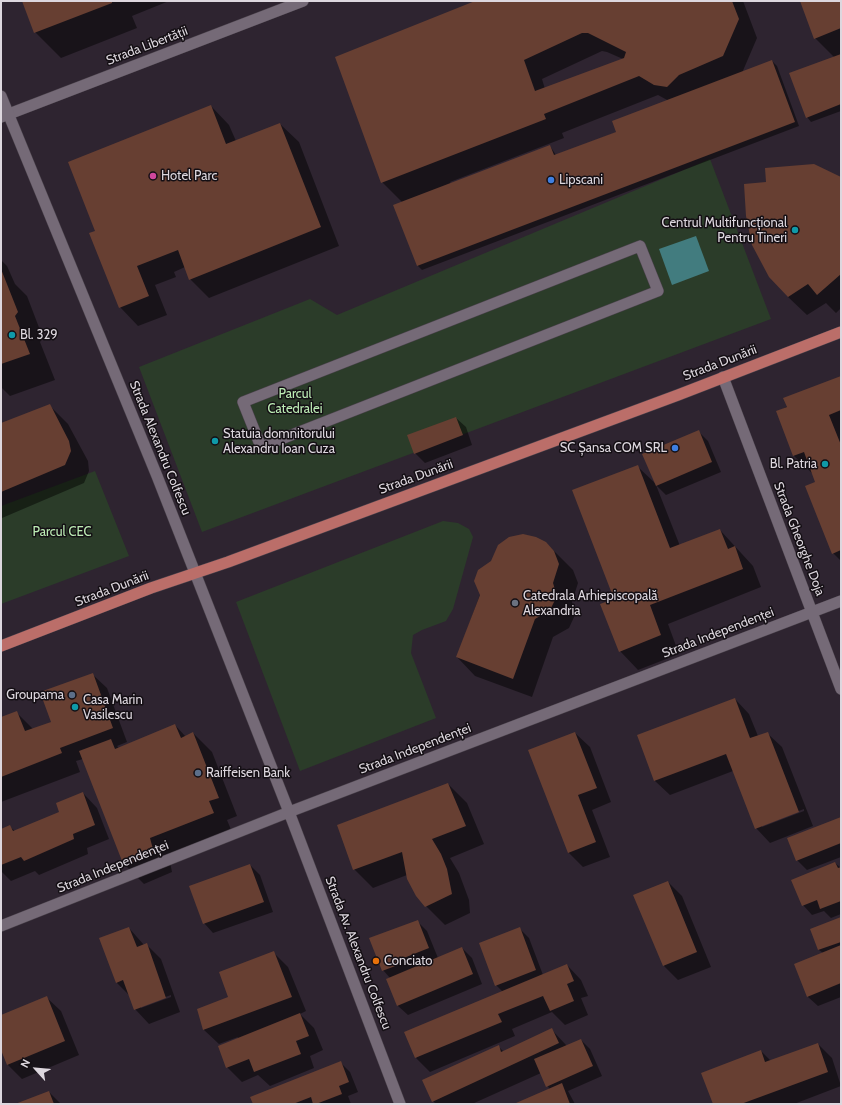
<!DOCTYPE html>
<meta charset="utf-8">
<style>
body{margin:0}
#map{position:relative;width:842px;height:1105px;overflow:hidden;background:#2e2430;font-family:Cabin,sans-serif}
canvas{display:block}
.frame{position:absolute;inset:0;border:2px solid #ddd7de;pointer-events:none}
.north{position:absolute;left:16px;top:1049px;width:40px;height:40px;-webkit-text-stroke:3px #140f14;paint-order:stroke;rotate:297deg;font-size:11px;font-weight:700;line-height:16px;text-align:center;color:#ddd7de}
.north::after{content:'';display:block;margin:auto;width:14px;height:18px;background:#ddd7de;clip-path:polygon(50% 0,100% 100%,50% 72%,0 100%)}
</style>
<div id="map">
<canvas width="842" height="1105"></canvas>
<div class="frame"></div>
<div class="north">N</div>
</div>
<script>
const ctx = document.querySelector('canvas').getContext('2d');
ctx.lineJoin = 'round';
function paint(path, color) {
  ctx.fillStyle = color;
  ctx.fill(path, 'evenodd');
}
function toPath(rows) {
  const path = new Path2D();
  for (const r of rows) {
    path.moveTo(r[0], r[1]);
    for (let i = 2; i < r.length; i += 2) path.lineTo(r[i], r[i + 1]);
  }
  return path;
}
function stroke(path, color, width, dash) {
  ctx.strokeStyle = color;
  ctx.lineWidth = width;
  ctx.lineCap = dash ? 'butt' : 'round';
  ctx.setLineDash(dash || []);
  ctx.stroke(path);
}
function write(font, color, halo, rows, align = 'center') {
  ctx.font = font + ' Cabin,sans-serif';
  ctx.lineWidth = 3;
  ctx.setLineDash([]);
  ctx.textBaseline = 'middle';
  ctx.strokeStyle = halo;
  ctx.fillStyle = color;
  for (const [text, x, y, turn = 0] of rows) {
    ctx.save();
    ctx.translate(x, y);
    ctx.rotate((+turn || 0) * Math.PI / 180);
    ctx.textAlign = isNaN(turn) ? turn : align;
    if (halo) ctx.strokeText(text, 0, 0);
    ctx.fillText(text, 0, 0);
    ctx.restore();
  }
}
paint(toPath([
 [710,159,771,319,202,532,139,367,310,299,337,315],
 [95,471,129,556,1,604,1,506],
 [443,521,458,523,469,529,473,537,453,609,446,621,422,630,413,635,411,653,436,718,300,771,236,602]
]), '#2b3c29');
paint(toPath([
 [696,236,709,271,672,285,659,249]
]), '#427c7f');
paint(toPath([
 [23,1,169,1,132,16,137,28,61,58,35,32],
 [478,1,743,1,757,38,742,73,772,61,777,66,799,126,422,270,418,266,402,202,382,182],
 [602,51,607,52,623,59,545,89,542,79],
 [658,95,669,101,617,132,556,155,550,146,451,184,450,182,564,138,562,133],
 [801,1,841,1,841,111,811,122,807,117,834,57,815,38],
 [211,106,229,125,236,141,280,124,299,142,339,246,209,298,190,279,185,267,174,272,176,277,155,285,167,315,138,326,120,307,96,232],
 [841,178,841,308,836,313,826,303,807,315,788,297],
 [1,260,7,266,15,284,27,296,43,338,40,342,55,380,10,396,1,387],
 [841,377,841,561,833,553,814,475,794,456,777,412],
 [49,405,68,424,88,461,89,471,84,483,2,518,1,424],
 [456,418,466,427,472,445,425,463,415,453],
 [699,432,708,441,721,472,666,495,656,485,680,546,720,530,753,566,761,587,668,624,679,654,638,670,620,651,615,599,637,466,656,484],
 [546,543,573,570,578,583,572,602,575,615,569,628,553,637,532,697,475,676,457,657,492,562],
 [92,674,107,688,127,742,117,746,119,748,175,725,186,737,193,733,212,752,237,816,227,820,232,832,169,857,172,872,144,884,125,865,83,759,76,761,80,772,1,802,1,718,17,713,33,729,50,723],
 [735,699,749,714,758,736,767,733,782,747,813,826,770,843,756,828,733,771,670,795,655,781,639,736],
 [804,809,804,811,762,827,762,825],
 [575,733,590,747,611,802,592,810,610,857,583,867,569,853],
 [448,784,467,803,484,844,450,858,459,873,469,900,470,913,445,925,426,906,407,875,373,888,354,869],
 [83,793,97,808,109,839,87,848,88,854,39,875,35,871,11,881,1,871,1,831,10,827,15,831,60,813],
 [841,818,841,857,807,870,797,860],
 [835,863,841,868,841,914,831,918,824,911,812,915,803,905],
 [250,865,260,875,273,912,213,933,204,923],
 [668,882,682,896,711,967,678,980,664,966],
 [841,918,841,997,818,1006,808,997,795,965,823,953,819,950,811,930],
 [417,921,427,931,438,958,462,948,472,958,482,984,408,1015,398,1006,387,979,390,978,383,970],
 [129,928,144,945,146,944,161,959,180,1012,149,1024,135,1009,130,996,117,983],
 [171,995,171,997,141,1008,141,1006],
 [519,928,529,938,543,975,567,965,581,980,588,996,581,998,588,1015,565,1025,552,1012,512,1029,515,1036,430,1072,416,1058,503,992,496,985],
 [273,952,288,967,306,1011,300,1014,314,1028,323,1050,310,1056,314,1068,270,1086,258,1075,242,1082,227,1067,238,1037,219,1044,204,1030,198,1010,229,998],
 [46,997,61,1011,79,1055,22,1079,8,1065,1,1048,1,1016],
 [552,1030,567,1046,581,1040,590,1049,602,1076,568,1091,575,1104,518,1104,550,1090,541,1073,472,1104,436,1104,433,1101,498,1046,504,1052],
 [818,1044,832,1058,841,1086,794,1104,714,1104,761,1051,771,1061],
 [340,1062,350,1072,358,1092,348,1096,351,1104,254,1104],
 [49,1092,61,1104,18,1104]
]), '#0007');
paint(toPath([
 [22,1,112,1,112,3,34,33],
 [475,1,732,1,739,19,723,56,679,75,667,87,654,85,639,76,544,114,546,119,381,183,335,57],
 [582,33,588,33,626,52,624,58,535,91,524,60],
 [800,1,841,1,841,28,814,39],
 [841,54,841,104,806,118,789,73],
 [772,60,795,122,417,266,393,205,550,145,554,155,616,132,612,121],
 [211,105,226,144,280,123,321,227,189,280,178,250,137,266,149,296,119,308,89,233,95,231,68,162],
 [814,164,841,177,841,274,817,295,808,284,788,297,769,277,752,245,746,216,744,184,766,182,765,168],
 [1,269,18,312,15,316,30,354,1,364],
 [841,376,841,410,829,415,841,445,841,550,832,554,805,486,815,482,804,452,793,456,776,411,787,407,783,398],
 [50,404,69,441,71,451,65,465,1,492,1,423],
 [456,417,463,435,414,454,407,435],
 [699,430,712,462,656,486,642,454],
 [638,465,670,548,720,529,728,549,735,546,743,569,650,605,661,635,619,652,600,604,614,599,572,490],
 [523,534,536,537,546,542,554,551,559,564,553,583,557,596,550,610,535,619,513,679,456,657,480,595,474,581,478,570,491,561,498,545,509,537],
 [93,673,113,728,60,748,62,753,1,777,1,717,17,711,25,731,51,722,40,692],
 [735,698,750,738,768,732,799,812,755,829,726,754,654,781,637,735],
 [175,724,181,738,193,732,219,798,209,801,214,813,150,838,154,853,124,866,79,751,111,739,115,749],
 [575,732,597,788,578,795,596,842,568,853,528,750],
 [448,783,466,826,432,839,441,854,447,869,452,894,425,907,416,896,407,879,402,852,353,870,337,825],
 [83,792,95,825,73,834,74,839,24,861,21,857,1,865,1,829,10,825,13,831,59,812,56,803],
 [841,817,841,843,796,861,787,838],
 [835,862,838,868,841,867,841,901,820,909,817,900,802,906,791,880],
 [250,864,264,902,203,924,189,886],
 [668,881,697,952,663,966,633,895],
 [841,917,841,942,818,950,810,929],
 [418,920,429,948,396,961,398,965,382,971,369,938],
 [129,927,137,947,147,943,166,998,134,1010,123,980,116,983,99,938],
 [520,927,536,970,495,986,479,943],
 [841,945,841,983,807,997,794,964],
 [462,947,473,974,397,1006,386,979],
 [274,951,292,997,203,1030,197,1009,228,997,219,972],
 [567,964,574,981,567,984,574,1001,550,1011,543,996,498,1014,502,1022,415,1058,404,1032],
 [47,996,65,1041,7,1065,1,1050,1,1015],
 [300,1013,309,1036,296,1041,301,1054,254,1072,249,1059,226,1068,218,1046],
 [552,1028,559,1043,432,1102,422,1080,499,1045,501,1052],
 [581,1039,593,1066,546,1087,534,1059],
 [818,1043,828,1072,741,1104,713,1104,701,1073,761,1050,765,1062],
 [341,1061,349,1082,339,1086,342,1094,316,1104,313,1104,311,1097,293,1104,253,1104,250,1097],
 [562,1083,570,1104,516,1104,516,1103],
 [49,1091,54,1104,15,1104]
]), '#673f32');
const pedestrian = toPath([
 [1,117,303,1],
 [640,246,658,291,261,447,243,402,640,246]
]);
const minor = toPath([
 [1,96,157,476,289,812,400,1104],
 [723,377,841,689],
 [1,926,289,812,841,601]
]);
const primary = toPath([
 [1,646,151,588,228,562,678,395,841,332]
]);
stroke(pedestrian, '#4a424b', 12);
stroke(minor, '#4a424b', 12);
stroke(primary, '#4a424b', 12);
stroke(pedestrian, '#756a77', 11);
stroke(minor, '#756a77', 11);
stroke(primary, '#bb6e69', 11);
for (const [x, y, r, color] of [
 [153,176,4,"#d1479c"],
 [551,180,4,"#3f7fe0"],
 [795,230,4,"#0f9aa8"],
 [12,335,4,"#0f9aa8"],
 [215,441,4,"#0f9aa8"],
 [675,448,4,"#3f7fe0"],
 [825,464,4,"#0f9aa8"],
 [515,603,4,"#6b7280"],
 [72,695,4,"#5c6f8a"],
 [75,707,4,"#0f9aa8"],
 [198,773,4,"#5c6f8a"],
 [376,961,4,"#e8710a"]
]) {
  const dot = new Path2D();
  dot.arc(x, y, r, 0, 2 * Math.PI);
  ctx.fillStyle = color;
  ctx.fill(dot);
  stroke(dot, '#140f14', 1.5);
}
write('13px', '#ddd7de', '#140f14', [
 ["Strada Libertății",147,46,-21],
 ["Strada Dunării",720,363,-21],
 ["Strada Alexandru Colfescu",160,448,68],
 ["Strada Dunării",416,477,-20],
 ["Strada Gheorghe Doja",799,539,69],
 ["Strada Dunării",112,589,-21],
 ["Strada Independenței",718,633,-21],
 ["Strada Independenței",415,749,-21],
 ["Strada Independenței",113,867,-22],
 ["Strada Av. Alexandru Colfescu",358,953,69]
]);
write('13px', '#ddd7de', '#140f14', [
 ["Hotel Parc",161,176],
 ["Lipscani",559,180],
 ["Centrul Multifuncțional",787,223,"right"],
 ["Pentru Tineri",787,238,"right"],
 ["Bl. 329",20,335],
 ["Statuia domnitorului",223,434],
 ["Alexandru Ioan Cuza",223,449],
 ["SC Șansa COM SRL",667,448,"right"],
 ["Bl. Patria",817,464,"right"],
 ["Catedrala Arhiepiscopală",523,596],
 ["Alexandria",523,611],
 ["Groupama",64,695,"right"],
 ["Casa Marin",83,700],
 ["Vasilescu",83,715],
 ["Raiffeisen Bank",206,773],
 ["Conciato",384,961]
], 'left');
write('13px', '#bcecb4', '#140f14', [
 ["Parcul",295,394],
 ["Catedralei",295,409],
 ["Parcul CEC",62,532]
]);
</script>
